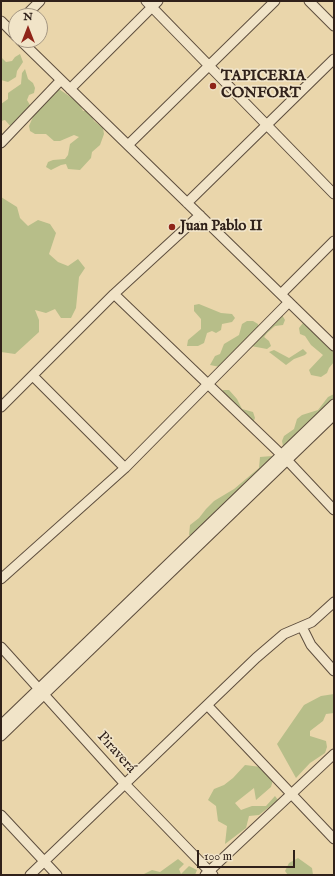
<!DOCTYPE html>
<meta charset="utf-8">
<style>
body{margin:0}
#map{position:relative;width:335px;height:876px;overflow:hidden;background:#ead6ab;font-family:"IM FELL English",serif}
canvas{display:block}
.frame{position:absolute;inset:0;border:2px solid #30211a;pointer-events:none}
.north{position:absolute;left:8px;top:8px;width:40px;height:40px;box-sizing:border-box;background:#f1e4c8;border:1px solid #a49682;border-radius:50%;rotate:0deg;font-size:11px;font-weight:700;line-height:16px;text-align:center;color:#30211a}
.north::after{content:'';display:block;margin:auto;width:14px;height:18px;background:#8f2418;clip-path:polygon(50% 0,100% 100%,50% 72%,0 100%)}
.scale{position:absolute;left:197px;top:850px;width:98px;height:18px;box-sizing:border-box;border:2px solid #30211a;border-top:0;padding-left:5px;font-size:12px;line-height:14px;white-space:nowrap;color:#30211a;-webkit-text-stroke:3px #f1e4c8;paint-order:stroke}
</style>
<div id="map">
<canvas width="335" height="876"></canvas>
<div class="frame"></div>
<div class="north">N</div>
<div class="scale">100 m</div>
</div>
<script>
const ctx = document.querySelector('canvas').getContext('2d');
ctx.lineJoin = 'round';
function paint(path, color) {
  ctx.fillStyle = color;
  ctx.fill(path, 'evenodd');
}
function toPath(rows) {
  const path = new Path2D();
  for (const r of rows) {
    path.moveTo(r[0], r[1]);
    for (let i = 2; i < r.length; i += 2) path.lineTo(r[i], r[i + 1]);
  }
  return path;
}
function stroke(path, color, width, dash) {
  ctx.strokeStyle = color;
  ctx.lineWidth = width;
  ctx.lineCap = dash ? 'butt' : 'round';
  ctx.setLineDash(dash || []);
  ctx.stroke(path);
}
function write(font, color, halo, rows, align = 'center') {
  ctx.font = font + ' "IM FELL English",serif';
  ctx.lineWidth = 3.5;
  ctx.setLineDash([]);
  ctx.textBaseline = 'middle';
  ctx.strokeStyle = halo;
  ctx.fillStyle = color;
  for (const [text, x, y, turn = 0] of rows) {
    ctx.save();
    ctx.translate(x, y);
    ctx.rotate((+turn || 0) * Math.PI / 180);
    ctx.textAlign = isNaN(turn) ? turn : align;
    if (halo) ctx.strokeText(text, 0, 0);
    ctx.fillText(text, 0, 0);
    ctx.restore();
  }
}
paint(toPath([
 [20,54,23,62,17,71,16,77,8,82,1,80,1,57,6,62,12,61,15,57],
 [25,69,28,79,33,83,35,88,34,93,29,95,27,100,30,105,31,111,12,128,5,120,1,121,1,104,8,99,8,93,21,84,22,73],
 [59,89,79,103,83,111,89,111,94,121,103,128,104,134,100,145,92,152,91,158,80,170,68,169,66,164,61,165,51,170,46,167,48,162,53,160,65,159,68,155,70,144,79,137,74,135,60,141,54,141,46,134,35,134,30,131,29,126,36,110,53,90],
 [1,197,17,207,20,218,28,226,38,220,50,224,56,233,49,254,58,262,68,266,78,259,85,268,79,277,76,308,71,318,61,318,55,309,46,313,35,310,39,320,39,332,15,354,1,352],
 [199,304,221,313,232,314,235,318,232,322,222,324,221,330,216,333,212,331,207,333,204,343,198,346,187,346,188,340,201,329,201,319,194,311,194,305],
 [282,315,285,320,283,325,275,326,267,333,264,337,269,341,271,346,267,349,251,346,234,351,220,367,210,365,215,356,220,354,224,344,239,335,242,324,247,321,253,321,258,324,259,329],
 [303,323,316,334,334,352,334,362,329,368,327,373,321,377,311,375,309,370,323,355,311,345,305,336,300,334,299,328],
 [303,349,307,353,305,355,294,359,286,365,269,352,274,350,289,358],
 [223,390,229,390,237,399,242,409,253,412,255,418,253,423,222,395],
 [334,394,334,412,288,448,283,446,282,441,284,436,294,429,297,419,302,415,318,410,328,397],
 [272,456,281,462,200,537,189,535,190,525,199,518,206,509,214,501,234,489,259,468,260,457],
 [334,694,334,713,326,714,323,721,310,731,310,736,326,741,327,747,325,753,310,763,296,778,277,744,304,705,321,696],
 [245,765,261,767,274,776,271,787,256,800,254,788,235,803,241,810,252,806,266,806,275,796,278,800,259,815,249,816,246,828,225,844,227,826,218,821,216,806,208,800,214,789,224,785,233,778],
 [298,858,312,868,313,875,288,875,285,871,289,863],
 [178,859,184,864,179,869,181,874,189,866,197,870,195,875,124,875,144,874,152,870,160,872]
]), '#b7be89');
const minor = toPath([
 [146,1,334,194],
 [309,1,334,26],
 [25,16,40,1],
 [1,21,16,36],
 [20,40,334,346],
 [70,89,158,1],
 [1,143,61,80],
 [128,145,275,1],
 [187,203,334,59],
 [114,294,287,460,334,510],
 [281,294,334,241],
 [33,376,125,468],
 [1,407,114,294,200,215],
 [1,579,125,468,289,302],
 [302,627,311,645,334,671],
 [1,647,124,783,213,875],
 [207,705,334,839],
 [1,725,334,404],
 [1,736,334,415],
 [1,815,57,875],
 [30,875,256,658,284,634,312,622,334,602],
 [205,875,334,754]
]);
stroke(minor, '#5e4e3e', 11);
stroke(minor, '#f1e4c8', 9);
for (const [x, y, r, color] of [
 [213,86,4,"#8f2418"],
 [172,227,4,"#8f2418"]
]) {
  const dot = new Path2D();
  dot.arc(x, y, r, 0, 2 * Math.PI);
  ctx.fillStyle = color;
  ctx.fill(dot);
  stroke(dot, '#f1e4c8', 1.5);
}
write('bold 15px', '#30211a', '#f1e4c8', [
 ["TAPICERIA",221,77],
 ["CONFORT",221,94],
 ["Juan Pablo II",180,227]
], 'left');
write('15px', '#30211a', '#f1e4c8', [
 ["Piraverá",116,753,48]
]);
</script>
